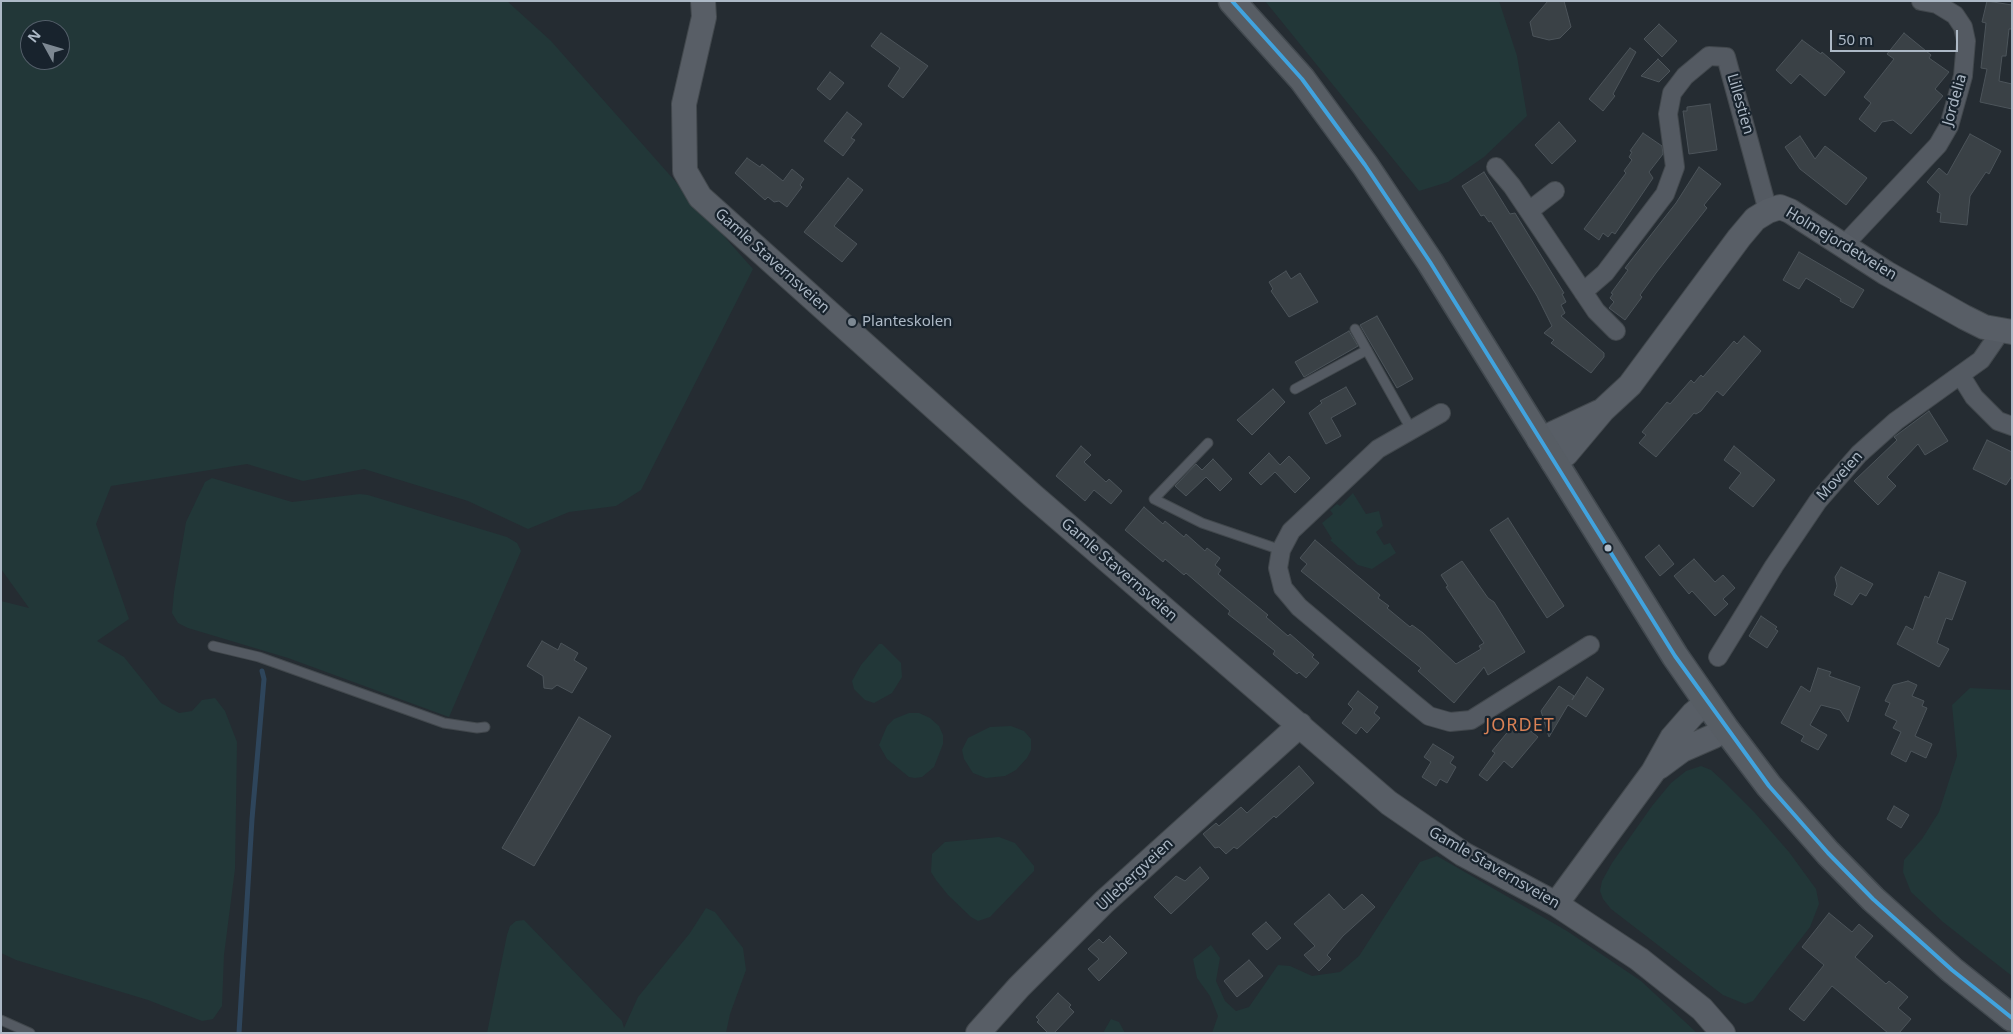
<!DOCTYPE html>
<style>
body{margin:0}
#map{position:relative;width:2013px;height:1034px;overflow:hidden;background:#252c32;font-family:"Noto Sans",sans-serif}
canvas{display:block}
.frame{position:absolute;inset:0;border:2px solid #adb9c6;pointer-events:none}
.north{position:absolute;left:20px;top:20px;width:50px;height:50px;box-sizing:border-box;background:#18232d;border:1px solid #545f6a;border-radius:50%;rotate:309deg;font-size:14px;font-weight:700;line-height:20px;text-align:center;color:#adb9c6}
.north::after{content:'';display:block;margin:auto;width:18px;height:22px;background:#7d8892;clip-path:polygon(50% 0,100% 100%,50% 72%,0 100%)}
.scale{position:absolute;left:1830px;top:30px;width:128px;height:22px;box-sizing:border-box;border:2px solid #adb9c6;border-top:0;padding-left:6px;font-size:15px;line-height:18px;white-space:nowrap;color:#adb9c6;-webkit-text-stroke:4px #18232d;paint-order:stroke}
</style>
<div id="map">
<canvas width="2013" height="1034"></canvas>
<div class="frame"></div>
<div class="north">N</div>
<div class="scale">50 m</div>
</div>
<script>
const ctx = document.querySelector('canvas').getContext('2d');
ctx.lineJoin = 'round';
function paint(path, color) {
  ctx.fillStyle = color;
  ctx.fill(path, 'evenodd');
}
function toPath(rows) {
  const path = new Path2D();
  for (const r of rows) {
    path.moveTo(r[0], r[1]);
    for (let i = 2; i < r.length; i += 2) path.lineTo(r[i], r[i + 1]);
  }
  return path;
}
function stroke(path, color, width, dash) {
  ctx.strokeStyle = color;
  ctx.lineWidth = width;
  ctx.lineCap = dash ? 'butt' : 'round';
  ctx.setLineDash(dash || []);
  ctx.stroke(path);
}
function write(font, color, halo, rows, align = 'center') {
  ctx.font = font + ' "Noto Sans",sans-serif';
  ctx.lineWidth = 4.5;
  ctx.setLineDash([]);
  ctx.textBaseline = 'middle';
  ctx.strokeStyle = halo;
  ctx.fillStyle = color;
  for (const [text, x, y, turn = 0] of rows) {
    ctx.save();
    ctx.translate(x, y);
    ctx.rotate((+turn || 0) * Math.PI / 180);
    ctx.textAlign = isNaN(turn) ? turn : align;
    if (halo) ctx.strokeText(text, 0, 0);
    ctx.fillText(text, 0, 0);
    ctx.restore();
  }
}
paint(toPath([
 [1,1,507,1,551,41,753,269,641,490,616,506,569,512,528,529,468,501,364,469,303,481,247,464,111,486,96,524,129,619,97,641,124,657,161,703,179,713,192,711,202,700,215,698,225,711,237,742,235,869,224,955,222,1006,213,1019,202,1021,148,1000,16,960,1,953,1,601,29,608,1,569],
 [30,30,60,30,60,60,30,60],
 [1265,1,1499,1,1517,56,1527,116,1484,157,1448,182,1419,191],
 [212,478,292,502,360,494,368,495,507,537,517,543,521,551,449,717,288,658,188,628,178,623,172,613,174,592,186,522,205,482],
 [1353,493,1366,514,1379,511,1383,526,1376,532,1384,545,1390,543,1396,553,1372,569,1358,565,1330,540,1332,539,1322,523,1333,514,1330,510,1337,504,1340,506],
 [879,644,882,644,901,663,902,677,892,693,874,703,865,700,854,689,852,681,861,665],
 [1970,688,2012,690,2012,976,1943,922,1911,892,1903,872,1904,860,1922,839,1939,812,1957,756,1952,705],
 [909,713,919,713,930,718,939,726,943,735,943,744,934,767,922,777,915,778,909,777,887,759,879,745,887,726,894,719],
 [1011,726,1024,731,1031,739,1031,750,1027,758,1016,770,1005,776,986,778,973,773,964,759,962,750,968,738,990,727],
 [1701,766,1711,770,1723,781,1755,813,1789,852,1816,889,1819,904,1810,927,1753,1001,1745,1004,1723,995,1611,909,1603,899,1600,891,1602,881,1612,863,1652,806,1671,783,1686,771],
 [999,837,1015,843,1034,866,1034,871,990,917,978,921,971,917,948,895,936,880,931,872,932,854,945,842],
 [1437,856,1567,931,1641,981,1697,1033,1212,1033,1218,1016,1210,996,1197,978,1193,959,1211,945,1220,958,1216,981,1225,1001,1236,1011,1249,1007,1278,965,1290,966,1312,976,1340,972,1359,956,1420,862],
 [706,908,715,912,743,948,746,970,730,1014,726,1033,487,1033,507,935,510,926,516,921,524,920,622,1021,624,1028,638,997,690,933],
 [1111,1019,1119,1022,1125,1033,1103,1033]
]), '#223738');
stroke(toPath([
 [239,1033,252,819,264,679,262,671]
]), '#2e455b', 5);
const building = toPath([
 [1548,1,1564,1,1571,27,1560,38,1549,40,1533,36,1530,22,1548,1],
 [1987,1,2012,5,2012,29,2009,29,2006,56,2002,56,1999,81,2012,84,2012,109,1980,102,1987,69,1981,68,1986,23,1982,22,1987,1],
 [1659,24,1677,41,1662,57,1644,39,1659,24],
 [881,33,928,66,903,98,888,86,900,68,871,46,881,33],
 [1904,33,1931,55,1929,58,1949,72,1935,89,1943,96,1911,134,1893,120,1882,122,1875,132,1859,119,1871,103,1864,97,1894,59,1887,54,1904,33],
 [1802,40,1821,54,1822,52,1845,72,1825,96,1800,74,1791,84,1776,70,1802,40],
 [1630,48,1636,52,1613,94,1615,96,1603,111,1589,99,1630,48],
 [1658,59,1670,71,1659,82,1641,76,1658,59],
 [830,72,844,83,830,100,817,89,830,72],
 [1710,104,1717,150,1689,154,1683,111,1687,111,1687,107,1710,104],
 [847,112,862,124,851,138,855,140,843,156,824,141,847,112],
 [1559,122,1576,141,1552,164,1535,145,1559,122],
 [1643,133,1662,146,1663,154,1649,172,1653,178,1615,234,1612,232,1608,237,1603,233,1599,240,1584,229,1626,173,1624,171,1632,160,1629,157,1632,152,1630,151,1643,133],
 [1970,134,2001,151,1989,174,1986,172,1970,196,1967,225,1940,222,1941,213,1937,212,1940,194,1927,182,1939,168,1947,175,1970,134],
 [1800,136,1815,159,1825,146,1867,178,1846,205,1800,169,1785,147,1800,136],
 [747,158,760,167,762,164,783,181,792,169,804,179,800,185,802,187,787,207,779,201,774,202,768,197,765,200,735,173,747,158],
 [1699,167,1721,184,1704,205,1707,208,1656,273,1640,295,1642,297,1625,320,1609,308,1614,302,1610,298,1613,294,1611,293,1628,270,1625,268,1676,203,1699,167],
 [1484,172,1510,214,1515,213,1564,293,1562,294,1566,302,1561,305,1565,313,1561,316,1604,353,1604,357,1591,373,1551,343,1554,340,1544,333,1552,326,1537,296,1491,221,1489,222,1484,215,1481,216,1462,186,1484,172],
 [848,178,863,190,834,226,857,244,842,262,804,232,848,178],
 [1799,252,1864,290,1853,308,1840,301,1841,299,1806,278,1799,289,1783,280,1799,252],
 [1286,271,1291,279,1300,273,1318,302,1289,317,1271,291,1273,289,1269,282,1286,271],
 [1377,316,1413,379,1397,388,1360,325,1377,316],
 [1349,331,1358,346,1304,377,1295,362,1349,331],
 [1744,336,1761,351,1723,396,1717,391,1701,411,1696,414,1694,413,1656,457,1639,443,1646,435,1642,432,1667,402,1670,404,1691,380,1694,383,1701,375,1703,377,1734,341,1737,344,1744,336],
 [1346,387,1356,404,1331,418,1341,436,1326,444,1309,413,1322,403,1320,401,1346,387],
 [1273,389,1285,402,1252,435,1237,420,1273,389],
 [1929,411,1948,441,1925,455,1918,444,1887,477,1896,486,1878,505,1854,481,1897,440,1894,437,1929,411],
 [1987,440,2012,452,2012,476,2006,485,1973,469,1987,440],
 [1081,446,1091,455,1084,462,1106,482,1109,479,1122,491,1111,504,1094,490,1085,501,1056,476,1081,446],
 [1734,446,1775,480,1753,507,1729,488,1741,473,1724,460,1734,446],
 [1269,453,1280,465,1289,456,1310,478,1295,493,1275,472,1261,485,1249,473,1269,453],
 [1213,459,1232,479,1220,491,1206,477,1186,496,1175,486,1196,464,1202,470,1213,459],
 [1144,507,1163,524,1165,521,1184,537,1186,534,1205,551,1207,548,1220,558,1215,565,1221,570,1218,574,1268,615,1266,617,1288,636,1290,634,1314,655,1312,657,1319,663,1306,678,1299,672,1297,674,1273,654,1275,651,1228,614,1230,611,1186,573,1184,575,1165,559,1163,562,1125,530,1144,507],
 [1508,518,1564,606,1547,618,1490,530,1508,518],
 [1315,540,1380,595,1378,598,1389,606,1387,608,1410,627,1412,625,1423,633,1456,664,1481,649,1479,646,1484,643,1446,587,1448,586,1441,575,1462,561,1488,598,1494,602,1525,652,1488,675,1484,667,1454,703,1418,671,1421,668,1301,571,1307,564,1300,558,1315,540],
 [1659,545,1674,564,1660,576,1645,557,1659,545],
 [1694,559,1715,582,1723,575,1735,588,1723,599,1728,604,1715,616,1692,591,1689,594,1674,576,1694,559],
 [1841,567,1873,584,1866,596,1860,593,1852,605,1834,595,1837,586,1835,577,1841,567],
 [1939,572,1966,582,1952,620,1946,618,1937,643,1949,649,1939,667,1897,644,1906,626,1913,630,1925,596,1929,598,1939,572],
 [1761,616,1777,627,1775,629,1778,631,1767,648,1749,636,1761,616],
 [542,641,558,650,561,643,578,653,574,660,587,668,572,693,557,685,552,689,544,688,543,676,527,666,542,641],
 [1818,668,1831,672,1829,676,1860,687,1848,722,1840,710,1821,705,1810,725,1827,735,1818,750,1801,741,1804,736,1781,723,1801,686,1810,692,1818,668],
 [1587,677,1604,689,1586,717,1568,705,1549,737,1541,711,1559,686,1574,696,1572,700,1587,677],
 [1908,681,1917,685,1912,696,1924,701,1922,706,1927,708,1915,736,1932,744,1926,758,1911,751,1906,762,1891,754,1901,732,1893,728,1897,721,1885,715,1890,703,1885,701,1893,685,1908,681],
 [1358,691,1378,707,1374,713,1380,718,1367,733,1361,727,1356,734,1342,723,1353,709,1348,704,1358,691],
 [579,717,611,736,534,866,502,848,579,717],
 [1515,723,1521,723,1538,737,1512,768,1504,761,1487,781,1479,775,1495,753,1492,751,1515,723],
 [1433,744,1454,757,1450,763,1456,767,1447,783,1440,779,1436,786,1422,777,1431,762,1424,757,1433,744],
 [1299,766,1314,783,1276,818,1274,816,1237,849,1234,847,1226,854,1219,847,1215,848,1203,834,1216,823,1219,826,1241,807,1247,813,1299,766],
 [1894,806,1909,815,1901,828,1887,819,1894,806],
 [1200,867,1209,878,1171,914,1154,897,1176,876,1185,881,1200,867],
 [1329,894,1344,910,1362,894,1375,907,1343,936,1327,955,1331,959,1319,971,1304,955,1315,946,1294,924,1329,894],
 [1829,913,1852,932,1859,924,1873,936,1855,957,1886,984,1889,981,1908,997,1898,1008,1911,1019,1899,1033,1888,1033,1832,986,1804,1021,1789,1009,1824,965,1802,947,1829,913],
 [1266,922,1281,938,1267,950,1252,934,1266,922],
 [1110,936,1127,953,1099,981,1088,969,1099,959,1088,949,1099,939,1103,943,1110,936],
 [1249,960,1263,976,1237,997,1224,981,1249,960],
 [1058,993,1071,1005,1069,1007,1074,1012,1054,1033,1048,1033,1037,1022,1039,1020,1036,1017,1058,993]
]);
paint(building, '#3a4146');
stroke(building, '#4c545a', 1);
const lane = toPath([
 [1355,329,1411,429],
 [1295,389,1367,350],
 [1208,443,1154,499,1202,523,1281,550],
 [213,646,259,657,444,723,477,728,485,727],
 [1,1020,30,1033]
]);
const street = toPath([
 [1496,167,1512,186,1596,311,1616,331],
 [1529,211,1555,191],
 [1844,245,1938,145,1949,126,1963,76,1966,41,1963,27,1955,15,1937,4,1921,1],
 [1583,292,1605,273,1665,194,1675,167,1668,114,1672,93,1685,76,1709,56,1726,57,1768,211],
 [1961,376,1974,397,1998,421,2012,426],
 [1441,413,1378,449,1291,531,1281,550,1278,568,1283,588,1299,607,1413,703,1429,716,1450,722,1471,720,1590,645],
 [1718,657,1774,566,1818,501,1859,454,1896,421,1981,360,2001,331]
]);
const secondary = toPath([
 [703,1,704,17,684,104,685,171,700,197,1032,495,1389,803,1463,854,1556,904,1639,959,1702,1009,1723,1033],
 [1539,440,1599,412],
 [1553,462,1566,454,1603,410,1630,385,1739,238,1755,219,1768,211,1780,207,1790,211,1886,273,1964,317,1984,327,2012,332],
 [1659,767,1682,750,1714,736,1725,728],
 [1556,904,1653,772,1672,738,1693,714,1706,703],
 [978,1033,1019,987,1104,902,1300,725]
]);
const primary = toPath([
 [1232,1,1302,79,1365,165,1430,262,1675,656,1725,728,1769,786,1828,853,1873,899,1952,970,2012,1018]
]);
stroke(lane, '#42484d', 11);
stroke(street, '#42484d', 20);
stroke(secondary, '#42484d', 26);
stroke(primary, '#42494f', 29);
stroke(lane, '#545a62', 9);
stroke(street, '#545a62', 18);
stroke(secondary, '#585e66', 24);
stroke(primary, '#575d64', 26);
stroke(toPath([
 [1232,1,1302,79,1365,165,1430,262,1675,656,1769,786,1828,853,1873,899,1952,970,2012,1018]
]), '#41a3de', 4);
for (const [x, y, r, color] of [
 [852,322,5,"#7d8892"],
 [1608,548,4.5,"#adb9c6"]
]) {
  const dot = new Path2D();
  dot.arc(x, y, r, 0, 2 * Math.PI);
  ctx.fillStyle = color;
  ctx.fill(dot);
  stroke(dot, '#18232d', 2);
}
write('15px', '#adb9c6', '#18232d', [
 ["Jordelia",1955,100,-74],
 ["Lillestien",1740,104,74],
 ["Holmejordetveien",1841,244,31],
 ["Gamle Stavernsveien",772,261,42],
 ["Moveien",1840,476,-48],
 ["Gamle Stavernsveien",1119,570,41],
 ["Gamle Stavernsveien",1494,868,30],
 ["Ullebergveien",1135,875,-43]
]);
write('15px', '#adb9c6', '#18232d', [
 ["Planteskolen",862,322]
], 'left');
ctx.letterSpacing = '1px';
write('18px', '#d98155', '#18232d', [
 ["JORDET",1520,726]
]);
ctx.letterSpacing = '0px';
</script>
